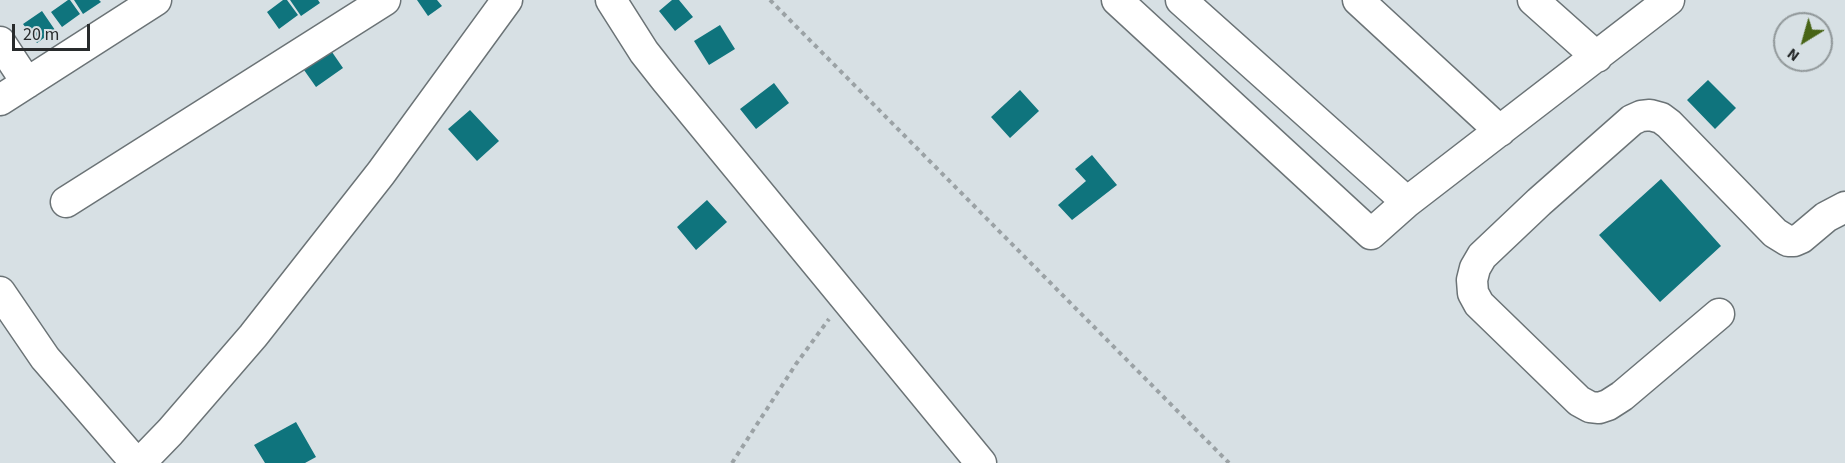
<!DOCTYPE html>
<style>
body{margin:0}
#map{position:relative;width:1845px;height:463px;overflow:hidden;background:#d7e0e4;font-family:"Source Sans 3",sans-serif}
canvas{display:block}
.north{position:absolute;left:1773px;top:12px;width:60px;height:60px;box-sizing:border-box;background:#d7e0e4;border:2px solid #91989a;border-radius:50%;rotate:217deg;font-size:16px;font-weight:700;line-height:24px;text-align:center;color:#282b2c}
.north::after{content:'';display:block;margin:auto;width:21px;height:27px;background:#486416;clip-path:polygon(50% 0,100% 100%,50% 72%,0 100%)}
.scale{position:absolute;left:12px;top:24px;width:78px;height:27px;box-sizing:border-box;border:3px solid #282b2c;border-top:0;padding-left:8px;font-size:18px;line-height:21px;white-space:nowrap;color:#282b2c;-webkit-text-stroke:4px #d7e0e4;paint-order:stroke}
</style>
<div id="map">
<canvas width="1845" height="463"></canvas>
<div class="north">N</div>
<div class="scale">20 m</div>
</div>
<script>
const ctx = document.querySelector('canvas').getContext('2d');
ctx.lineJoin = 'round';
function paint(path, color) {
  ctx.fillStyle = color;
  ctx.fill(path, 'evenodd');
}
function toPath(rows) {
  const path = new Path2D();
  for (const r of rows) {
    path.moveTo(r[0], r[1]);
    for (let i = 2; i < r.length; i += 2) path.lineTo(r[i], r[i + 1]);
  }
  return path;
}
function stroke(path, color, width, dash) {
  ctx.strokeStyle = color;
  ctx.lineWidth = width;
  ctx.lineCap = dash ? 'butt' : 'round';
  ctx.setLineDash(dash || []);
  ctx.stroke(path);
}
paint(toPath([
 [68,0,70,0,80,14,62,27,51,12],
 [74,0,99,0,101,2,83,14],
 [283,0,287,0,298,15,279,29,267,12],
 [290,0,318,0,320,3,301,16],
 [417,0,437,0,442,6,428,16],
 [672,0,679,0,693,17,675,31,659,11],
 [42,11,55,30,37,43,23,24],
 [720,25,735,49,709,65,694,41],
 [332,52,343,68,316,87,304,70],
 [1708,80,1736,108,1715,129,1687,100],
 [774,83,789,103,756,129,740,109],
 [1020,90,1039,111,1010,138,991,117],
 [470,110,499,141,477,161,448,129],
 [1092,155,1117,185,1072,220,1058,205,1086,181,1075,169],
 [1661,179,1721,246,1660,302,1599,235],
 [707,200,727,222,696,250,677,227],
 [296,422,316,457,305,463,265,463,254,445]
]), '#0f747d');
const minor = toPath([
 [611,0,644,52,666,80,981,463],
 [1117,0,1371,234,1407,202,1669,0],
 [1181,0,1407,202],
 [1358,0,1500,131],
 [1533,0,1597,57],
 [0,42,27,83],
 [0,100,156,0],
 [66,202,385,0],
 [0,292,45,358,136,463],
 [1719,314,1622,396,1608,405,1599,408,1590,407,1579,401,1479,304,1473,293,1472,280,1475,268,1482,256,1539,202,1632,120,1641,116,1650,115,1661,118,1669,124,1775,233,1788,241,1794,241,1801,238,1826,217,1845,207],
 [140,463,170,432,253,336,381,173,507,0]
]);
stroke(minor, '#6b7376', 33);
stroke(toPath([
 [770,0,1229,463],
 [732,463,796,364,829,319]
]), '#9ba2a5', 4, [4.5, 4.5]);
stroke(minor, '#fff', 30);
</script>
